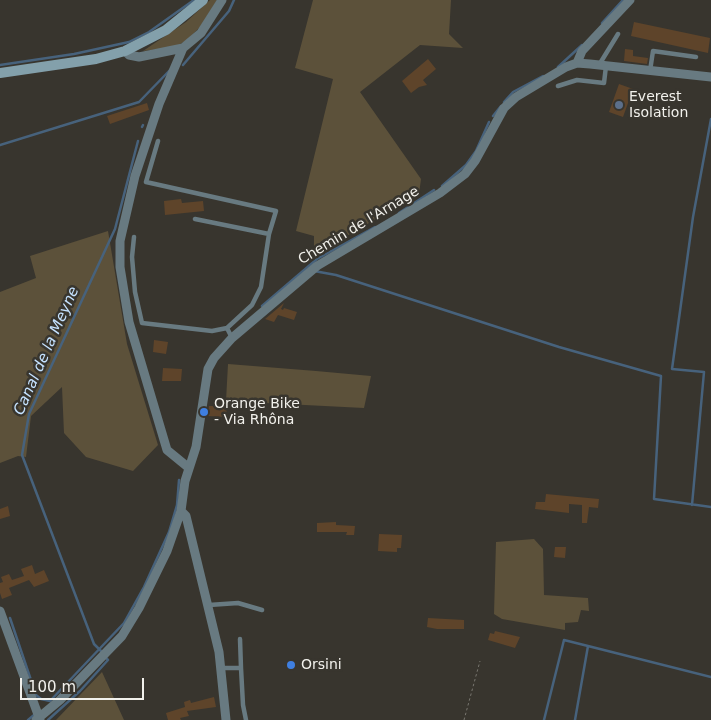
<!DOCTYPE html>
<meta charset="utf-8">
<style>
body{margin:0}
#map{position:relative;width:711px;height:720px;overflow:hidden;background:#38352e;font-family:"DejaVu Sans",sans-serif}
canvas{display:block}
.scale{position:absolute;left:20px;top:678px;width:124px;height:22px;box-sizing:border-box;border:2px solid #f2f1ec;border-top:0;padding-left:6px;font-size:15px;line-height:18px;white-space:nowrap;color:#f2f1ec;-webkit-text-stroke:4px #38352e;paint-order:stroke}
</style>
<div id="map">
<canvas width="711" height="720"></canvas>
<div class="scale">100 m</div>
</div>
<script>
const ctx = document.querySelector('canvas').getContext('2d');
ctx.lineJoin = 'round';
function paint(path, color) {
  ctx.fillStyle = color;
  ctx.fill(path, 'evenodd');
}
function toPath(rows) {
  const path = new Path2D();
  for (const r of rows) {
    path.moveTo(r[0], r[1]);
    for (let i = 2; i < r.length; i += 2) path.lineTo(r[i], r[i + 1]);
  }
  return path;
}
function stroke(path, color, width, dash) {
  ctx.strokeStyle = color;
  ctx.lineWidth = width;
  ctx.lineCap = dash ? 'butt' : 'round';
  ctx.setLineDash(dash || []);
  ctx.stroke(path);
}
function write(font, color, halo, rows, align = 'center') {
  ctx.font = font + ' "DejaVu Sans",sans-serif';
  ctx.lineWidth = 5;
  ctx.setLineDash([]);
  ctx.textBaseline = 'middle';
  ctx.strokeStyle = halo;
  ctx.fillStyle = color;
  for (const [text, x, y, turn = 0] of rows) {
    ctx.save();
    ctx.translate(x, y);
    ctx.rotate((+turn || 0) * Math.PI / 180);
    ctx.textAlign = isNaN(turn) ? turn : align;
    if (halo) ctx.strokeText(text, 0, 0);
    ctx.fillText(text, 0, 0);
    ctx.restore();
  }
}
paint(toPath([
 [210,0,217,0,200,27,187,40,175,47,143,51,186,22],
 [313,0,451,0,449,34,463,48,420,45,360,92,421,179,419,194,314,255,314,236,296,231,333,79,295,68],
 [108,231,127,344,158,445,133,471,86,457,64,433,62,387,31,416,26,457,18,456,0,463,0,292,36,278,30,256],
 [228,364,316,371,371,376,364,408,226,401],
 [534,539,543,549,544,595,588,598,589,611,581,610,578,622,565,623,565,630,502,619,494,614,496,542],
 [102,672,124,720,56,720]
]), '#5c513a');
stroke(toPath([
 [602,23,623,0],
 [0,65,74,54,129,42,149,32,194,0],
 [183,65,229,11,234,0],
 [558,67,582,45],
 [504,102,513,92,543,76],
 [493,116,501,106],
 [142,127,143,125],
 [0,145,139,102,171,69],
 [442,186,466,165,476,151,489,122],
 [399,213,434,190],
 [314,271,336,275,559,347,661,376,654,499,711,507],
 [262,306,317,259,375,227],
 [692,505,704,372,672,369,693,217,711,119],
 [10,618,36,695,41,699,50,701,124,623,144,587,169,532,177,505,179,480],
 [588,646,711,677],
 [102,652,94,644,22,455,29,414,115,229,138,141],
 [28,720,34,715],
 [48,720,80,691,108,660,106,658],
 [544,720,564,640,588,646,575,720]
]), '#47627c', 2.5);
paint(toPath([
 [634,22,710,38,708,53,631,36],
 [625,49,633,50,633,56,648,58,647,64,624,61],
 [428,59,436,69,423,80,427,85,419,87,411,93,402,81],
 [619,84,633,89,623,117,609,112],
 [147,103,149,110,110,124,107,116],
 [181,199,182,203,203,201,204,211,165,215,164,201],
 [284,303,281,309,283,310,284,308,297,312,294,320,278,315,274,322,265,319],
 [154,340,168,342,166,354,153,352],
 [163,368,182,369,181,381,162,381],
 [209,406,227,406,226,417,207,416],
 [546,494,599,499,598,508,589,507,587,523,582,523,582,505,569,504,569,513,535,509,536,502,545,502],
 [8,506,10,516,0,519,0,509],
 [336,522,336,525,355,526,354,535,346,535,347,532,317,532,317,523],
 [379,534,402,535,401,548,397,548,397,552,378,551],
 [555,547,566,547,565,558,554,557],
 [32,565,35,574,44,570,49,581,34,587,29,580,9,588,12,595,2,599,0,593,0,583,3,582,1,577,9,574,12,580,24,576,21,569],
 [428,618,464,620,464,629,437,629,427,627],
 [495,631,520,637,515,648,488,640,490,633,494,634],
 [214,697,216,707,187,711,189,716,180,718,181,720,168,720,166,713,185,707,184,702,190,700,191,703]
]), '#5e442a');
stroke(toPath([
 [464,720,480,661]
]), '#797770', 1, [2.5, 2.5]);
stroke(toPath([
 [599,65,618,34],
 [650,71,653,51,696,57],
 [558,86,577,80,604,83,606,66],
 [158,141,146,182,276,211,269,234,261,287,252,305,227,328,232,338],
 [195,219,269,234],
 [134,237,132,257,135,292,142,323,212,331,227,328],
 [209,605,238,603,262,610],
 [222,668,241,668,240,639],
 [241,668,243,705,246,720]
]), '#687a81', 4.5);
stroke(toPath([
 [125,51,129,55,139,57,183,48],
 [577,63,582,51,630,0],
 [189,468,167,450,129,322,120,267,120,241,135,176,159,104,183,48,201,33,222,0],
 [181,511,186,516,219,652,226,720],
 [0,611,40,720],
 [36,720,60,700,122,636,139,608,167,551,181,511,185,481,196,447,208,369,214,358,232,338,317,266,440,193,465,174,475,161,504,108,516,97,566,67,577,63,590,64,711,77]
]), '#687a81', 9);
stroke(toPath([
 [0,73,96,59,125,51,166,30,203,0]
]), '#83a0ab', 10);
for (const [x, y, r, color] of [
 [619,105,5,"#5c6f8a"],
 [204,412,5,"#3f7fe0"],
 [291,665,5,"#3f7fe0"]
]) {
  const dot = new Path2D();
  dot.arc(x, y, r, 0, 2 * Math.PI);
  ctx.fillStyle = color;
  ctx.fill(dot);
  stroke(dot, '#38352e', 2);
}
write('14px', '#f2f1ec', '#38352e', [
 ["Everest",629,97],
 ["Isolation",629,113],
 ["Orange Bike",214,404],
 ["- Via Rhôna",214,420],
 ["Orsini",301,665]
], 'left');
write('14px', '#f2f1ec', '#38352e', [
 ["Chemin de l'Arnage",359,226,-31]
]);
write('italic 15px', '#c5e2ff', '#38352e', [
 ["Canal de la Meyne",47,351,-66]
]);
</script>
